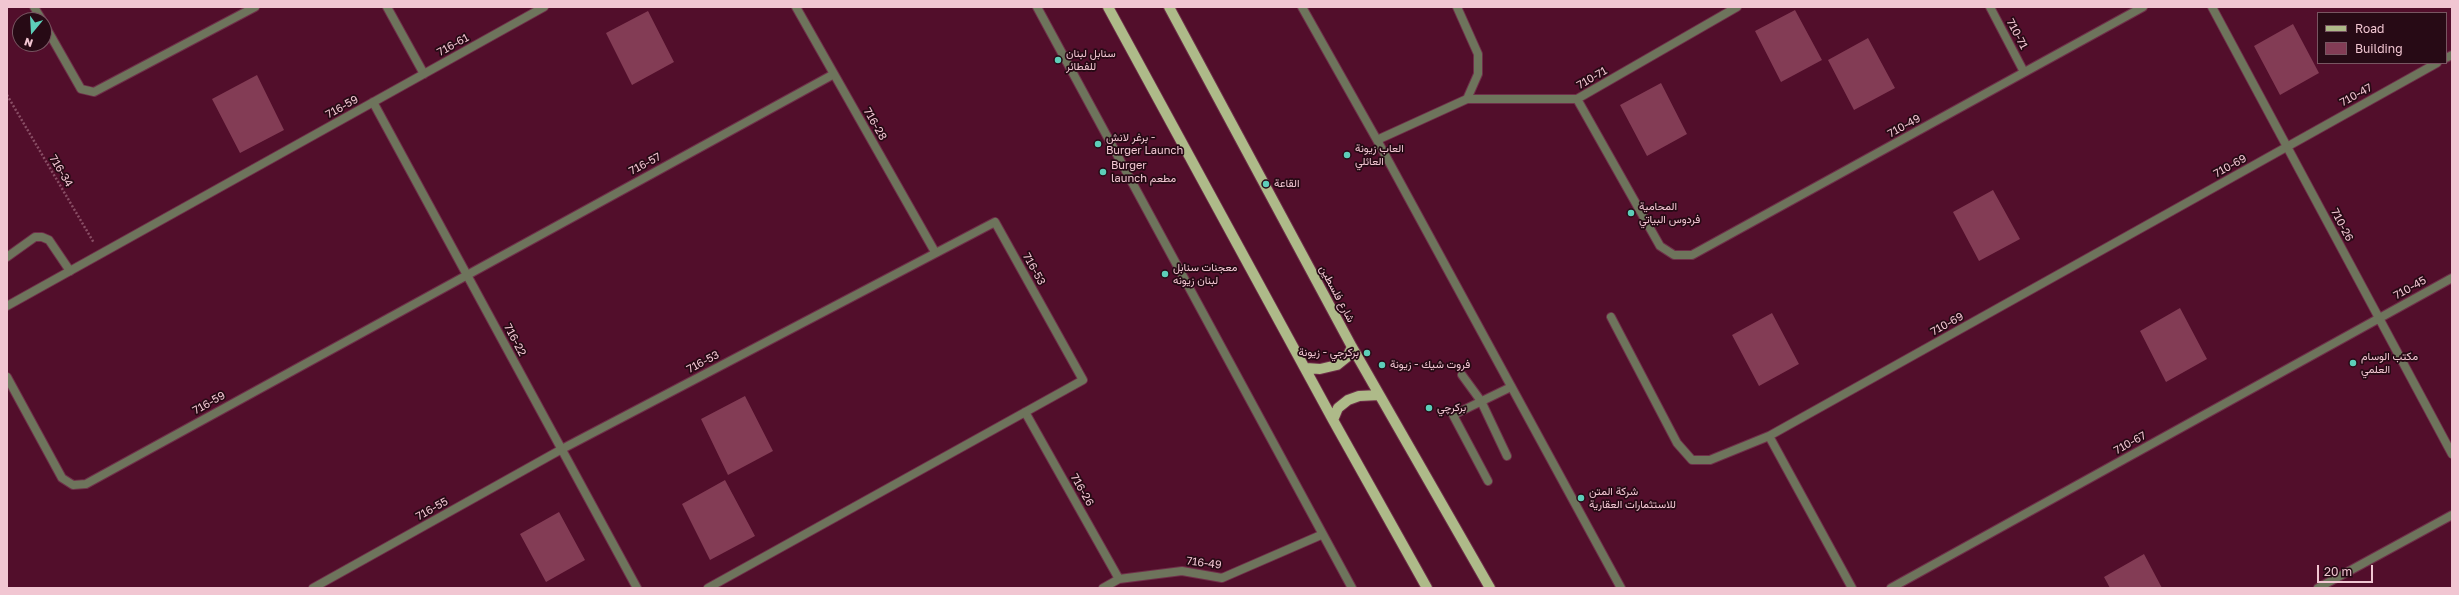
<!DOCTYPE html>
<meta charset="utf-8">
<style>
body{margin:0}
#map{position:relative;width:2459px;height:595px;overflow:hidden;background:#520e2b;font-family:"Golos Text",sans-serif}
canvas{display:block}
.frame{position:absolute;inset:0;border:8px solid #f1c6d2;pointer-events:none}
.legend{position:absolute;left:2317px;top:12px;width:130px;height:52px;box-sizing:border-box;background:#270a15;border:1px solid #785561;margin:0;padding:5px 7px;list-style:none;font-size:12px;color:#f1c6d2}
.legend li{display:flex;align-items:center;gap:8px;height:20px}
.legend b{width:20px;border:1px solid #785561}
.north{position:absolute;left:12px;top:12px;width:40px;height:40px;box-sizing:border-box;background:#270a15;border:1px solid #785561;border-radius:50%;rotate:198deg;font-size:11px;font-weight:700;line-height:16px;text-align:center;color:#f1c6d2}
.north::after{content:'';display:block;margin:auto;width:14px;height:18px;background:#5dceb9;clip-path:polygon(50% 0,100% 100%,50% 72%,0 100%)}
.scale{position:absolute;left:2317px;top:565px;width:56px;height:18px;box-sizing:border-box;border:2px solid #f1c6d2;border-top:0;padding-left:5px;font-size:12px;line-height:14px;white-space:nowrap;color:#f1c6d2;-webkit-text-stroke:3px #270a15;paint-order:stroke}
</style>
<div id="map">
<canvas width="2459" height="595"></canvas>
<div class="frame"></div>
<ul class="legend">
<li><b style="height:5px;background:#aeba89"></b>Road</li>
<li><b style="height:11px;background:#833c55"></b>Building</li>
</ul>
<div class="north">N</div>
<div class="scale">20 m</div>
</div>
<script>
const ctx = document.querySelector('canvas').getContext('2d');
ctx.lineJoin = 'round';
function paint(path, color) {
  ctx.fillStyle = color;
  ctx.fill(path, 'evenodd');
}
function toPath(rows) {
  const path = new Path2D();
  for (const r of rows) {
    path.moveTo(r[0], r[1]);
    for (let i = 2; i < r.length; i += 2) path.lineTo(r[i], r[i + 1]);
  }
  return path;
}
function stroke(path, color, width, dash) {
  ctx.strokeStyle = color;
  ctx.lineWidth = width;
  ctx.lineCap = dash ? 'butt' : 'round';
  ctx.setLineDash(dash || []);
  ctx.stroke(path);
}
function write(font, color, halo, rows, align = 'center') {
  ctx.font = font + ' "Golos Text",Vazirmatn,sans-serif';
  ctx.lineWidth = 3.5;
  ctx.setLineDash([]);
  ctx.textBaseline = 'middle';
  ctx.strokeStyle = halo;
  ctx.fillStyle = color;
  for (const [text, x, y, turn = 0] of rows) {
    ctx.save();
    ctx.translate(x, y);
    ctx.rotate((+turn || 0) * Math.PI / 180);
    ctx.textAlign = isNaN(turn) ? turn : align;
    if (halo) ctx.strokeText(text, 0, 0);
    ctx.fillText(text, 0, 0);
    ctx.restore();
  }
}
paint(toPath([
 [1795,10,1822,60,1781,82,1755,31],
 [648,11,674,62,632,85,606,33],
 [2293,24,2319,73,2280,95,2254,46],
 [1868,38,1895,88,1854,110,1828,60],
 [257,75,284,130,240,153,212,99],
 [1661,83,1687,134,1647,156,1620,105],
 [1993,190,2020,239,1979,261,1953,212],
 [2180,308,2207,359,2166,382,2140,331],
 [1772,313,1799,364,1759,386,1732,335],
 [745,396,773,451,728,475,701,419],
 [725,480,755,536,710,560,682,504],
 [559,512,585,560,546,582,520,534],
 [2144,554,2162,588,2110,588,2104,577]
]), '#833c55');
const service = toPath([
 [7,257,35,237,42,237,49,240,70,271],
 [1462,375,1481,401,1507,456],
 [1488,481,1453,415,1511,387]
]);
const minor = toPath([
 [34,7,42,20],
 [387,7,424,74],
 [796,7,935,252],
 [1302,7,1377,140,1621,588],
 [1457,7,1478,54,1478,74,1467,99],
 [1737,7,1577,99,1660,246,1674,255,1692,255,2143,7],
 [1990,7,2024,72],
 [2212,7,2452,454],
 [44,24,81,89,94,92,255,7],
 [2446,58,2452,55],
 [373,102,637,588],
 [1377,140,1467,99,1577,99],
 [7,306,544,7],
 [1611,317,1677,443,1692,460,1710,460,1769,436],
 [7,377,62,478,73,485,86,484,834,74],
 [1025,412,1119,579],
 [313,588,562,449,995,222,1083,380,708,588],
 [1103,588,1119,579,1182,571,1222,578,1321,535],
 [1852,588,1769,436,2437,63],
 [1891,588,2452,278],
 [2318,588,2452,515]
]);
const tertiary = toPath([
 [1037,7,1352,588]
]);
const primary = toPath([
 [1108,7,1333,420,1427,588],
 [1169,7,1352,347,1490,588],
 [1306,368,1320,369,1337,365,1347,357,1352,347],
 [1333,420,1338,408,1348,400,1359,396,1379,395]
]);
stroke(service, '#6f2f49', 10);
stroke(minor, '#6f2f49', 10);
stroke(tertiary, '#6f2f49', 10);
stroke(primary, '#6f2f49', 12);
stroke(toPath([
 [7,95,94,243]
]), '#894e65', 2.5, [2, 2]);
stroke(service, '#6e745c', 8);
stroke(minor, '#6e745c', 8);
stroke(tertiary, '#6e745c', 8);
stroke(primary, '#aeba89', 10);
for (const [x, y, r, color] of [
 [1058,60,4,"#5dceb9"],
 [1098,144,4,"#5dceb9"],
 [1347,155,4,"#5dceb9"],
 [1103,172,4,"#5dceb9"],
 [1266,184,4,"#5dceb9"],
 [1631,213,4,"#5dceb9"],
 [1165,274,4,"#5dceb9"],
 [1367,353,4,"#5dceb9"],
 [2353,363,4,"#5dceb9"],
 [1382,365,4,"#5dceb9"],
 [1429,408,4,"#5dceb9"],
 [1581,498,4,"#5dceb9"]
]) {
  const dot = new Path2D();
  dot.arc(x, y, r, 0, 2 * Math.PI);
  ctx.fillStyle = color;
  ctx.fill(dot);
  stroke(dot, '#270a15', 1.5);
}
write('11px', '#f1c6d2', '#270a15', [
 ["710-71",2017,34,62],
 ["716-61",453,45,-29],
 ["710-71",1592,78,-30],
 ["710-47",2356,95,-29],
 ["716-59",342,107,-29],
 ["716-28",875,124,60],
 ["710-49",1904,126,-29],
 ["716-57",645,164,-28],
 ["710-69",2230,166,-29],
 ["716-34",61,171,59],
 ["710-26",2342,225,62],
 ["716-53",1034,269,61],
 ["710-45",2410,288,-29],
 ["شارع فلسطين",1337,294,62],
 ["710-69",1947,324,-29],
 ["716-22",515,340,62],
 ["716-53",703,362,-28],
 ["716-59",209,403,-29],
 ["710-67",2130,443,-29],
 ["716-26",1082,490,60],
 ["716-55",432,509,-29],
 ["716-49",1204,563,7]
]);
write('11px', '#f1c6d2', '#270a15', [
 ["سنابل لبنان",1066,54],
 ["للفطائر",1066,67],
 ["برغر لانش -",1106,138],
 ["Burger Launch",1106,151],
 ["العاب زيونة",1355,149],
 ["العائلي",1355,162],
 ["Burger",1111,166],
 ["launch مطعم",1111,179],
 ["القاعة",1274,184],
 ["المحامية",1639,207],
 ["فردوس البياتي",1639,220],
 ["معجنات سنابل",1173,268],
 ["لبنان زيونه",1173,281],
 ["بركرجي - زيونة",1359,353,"right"],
 ["مكتب الوسام",2361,357],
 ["العلمي",2361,370],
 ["فروت شيك - زيونة",1390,365],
 ["بركرچي",1437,408],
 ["شركة المتن",1589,492],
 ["للاستثمارات العقارية",1589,505]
], 'left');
</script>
